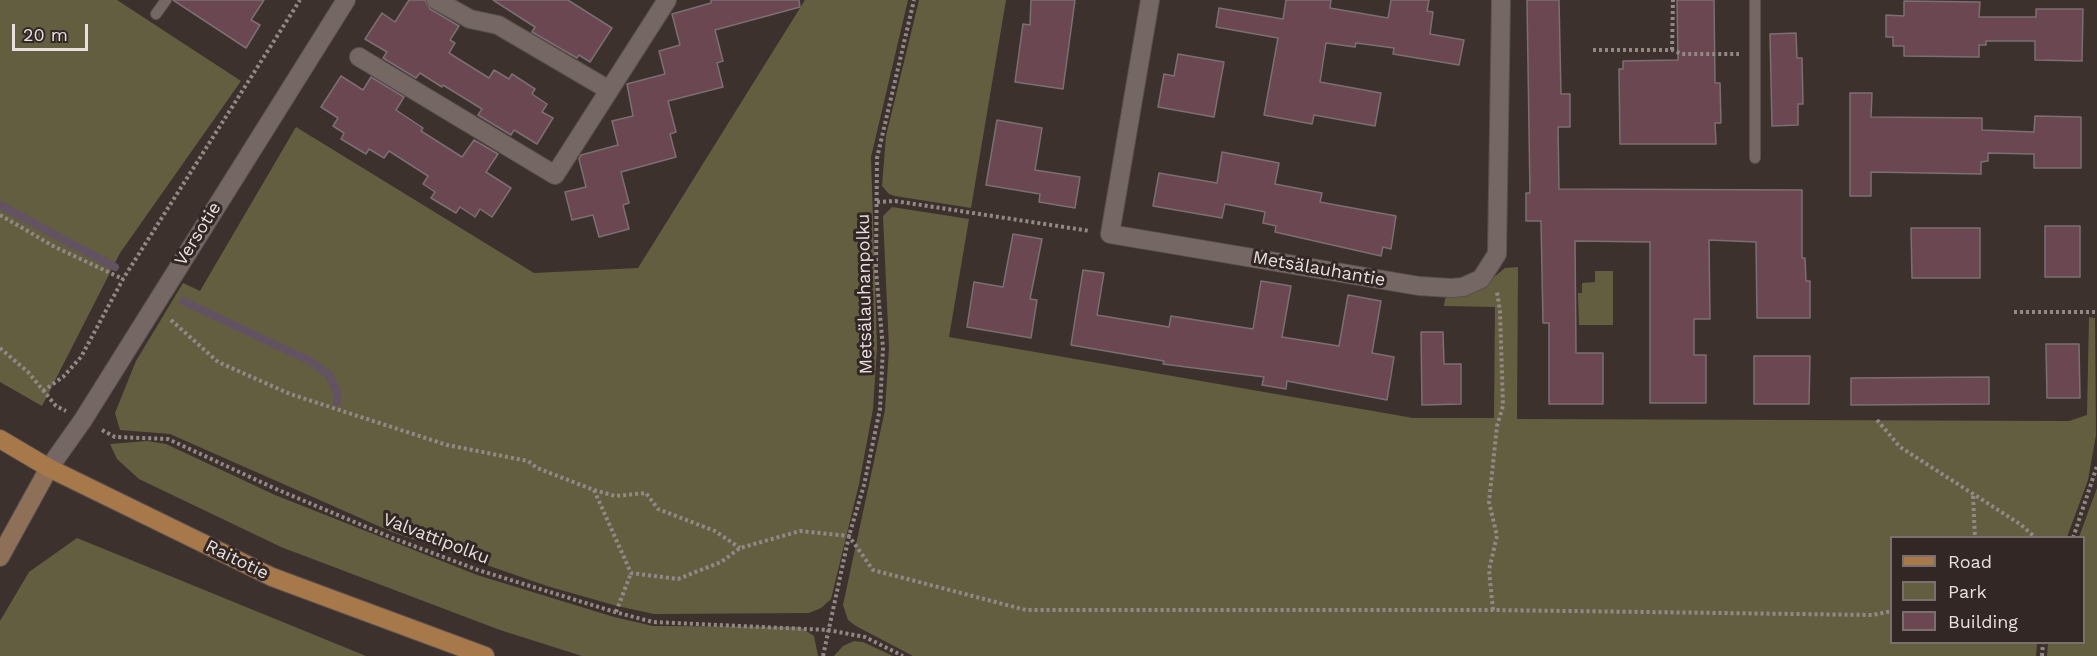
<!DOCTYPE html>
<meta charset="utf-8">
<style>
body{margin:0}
#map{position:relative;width:2097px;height:656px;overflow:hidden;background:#3d312e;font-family:"Work Sans",sans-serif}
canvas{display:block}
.legend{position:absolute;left:1890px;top:536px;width:195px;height:108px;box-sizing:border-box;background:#322725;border:2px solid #7a716f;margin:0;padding:8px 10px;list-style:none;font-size:18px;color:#e7dfde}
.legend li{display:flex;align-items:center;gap:12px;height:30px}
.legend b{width:30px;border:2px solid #7a716f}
.scale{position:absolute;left:12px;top:24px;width:76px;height:27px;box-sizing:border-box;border:3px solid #e7dfde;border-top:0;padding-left:8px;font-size:18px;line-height:21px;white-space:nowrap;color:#e7dfde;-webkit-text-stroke:4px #322725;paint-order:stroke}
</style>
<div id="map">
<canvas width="2097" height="656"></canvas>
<ul class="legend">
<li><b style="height:8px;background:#a7784a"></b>Road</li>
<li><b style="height:16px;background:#645e41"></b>Park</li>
<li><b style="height:16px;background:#6b4752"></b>Building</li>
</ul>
<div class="scale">20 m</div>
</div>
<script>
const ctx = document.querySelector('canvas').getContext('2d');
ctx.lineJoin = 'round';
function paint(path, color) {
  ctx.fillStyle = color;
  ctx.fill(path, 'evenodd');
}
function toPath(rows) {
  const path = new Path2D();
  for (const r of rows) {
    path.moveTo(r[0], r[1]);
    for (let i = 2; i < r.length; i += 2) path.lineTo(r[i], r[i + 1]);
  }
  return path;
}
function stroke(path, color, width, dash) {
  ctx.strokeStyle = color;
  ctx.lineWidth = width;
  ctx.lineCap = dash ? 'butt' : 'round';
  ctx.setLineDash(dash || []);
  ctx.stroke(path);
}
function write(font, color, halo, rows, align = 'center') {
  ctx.font = font + ' "Work Sans",sans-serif';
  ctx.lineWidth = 6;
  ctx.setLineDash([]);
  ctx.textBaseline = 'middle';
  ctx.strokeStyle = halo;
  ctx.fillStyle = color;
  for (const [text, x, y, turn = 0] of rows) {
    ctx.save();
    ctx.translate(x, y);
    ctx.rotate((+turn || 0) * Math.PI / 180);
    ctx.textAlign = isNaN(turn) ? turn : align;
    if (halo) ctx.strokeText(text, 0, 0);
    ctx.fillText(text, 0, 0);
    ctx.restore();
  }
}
paint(toPath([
 [0,0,117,0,241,81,120,253,42,406,0,382],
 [805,0,908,0,871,157,877,348,873,409,859,484,831,599,821,608,809,613,654,614,617,606,547,586,392,532,170,434,120,430,115,413,136,361,183,283,200,291,296,127,534,273,638,268],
 [919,0,1006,0,971,208,895,196,889,194,882,186,886,136],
 [892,207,969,219,949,337,1413,418,1494,418,1495,307,1444,306,1445,299,1448,296,1476,292,1505,268,1518,267,1517,419,2069,421,2087,415,2089,317,2095,318,2096,435,2088,480,2067,537,1892,538,1892,642,2037,643,2036,656,913,656,856,626,848,620,843,605,885,410,889,348,883,216],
 [1595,271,1613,271,1613,325,1579,325,1578,293,1582,293,1582,283,1595,282],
 [147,441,166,444,275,495,477,575,614,617,653,626,800,627,814,636,818,656,582,656,500,630,281,547,139,479,117,459,110,444],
 [2097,488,2097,656,2047,656,2048,643,2084,642,2084,538,2079,537],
 [77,538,366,656,0,656,0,621,29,572],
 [854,641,863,642,893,656,834,656,843,646]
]), '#645e41');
stroke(toPath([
 [0,205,115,267],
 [183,301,310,361,329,375,337,392,337,402]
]), '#635261', 8);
const building = toPath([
 [173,0,264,0,251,20,260,25,246,48,173,0],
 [409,0,425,0,430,9,459,26,450,40,455,43,449,53,489,78,494,70,509,79,512,74,535,89,532,94,547,104,542,112,553,118,537,144,514,130,511,135,478,115,482,109,443,85,442,87,420,73,416,78,383,58,387,52,365,39,382,13,395,22,409,0],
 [493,0,568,0,612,28,590,62,579,55,577,58,532,32,535,27,493,0],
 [711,0,799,0,800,7,715,30,723,61,717,63,723,87,668,101,676,132,670,134,676,157,621,172,629,203,623,205,629,229,599,237,593,215,572,220,565,192,586,187,579,159,581,155,618,145,612,121,633,116,627,84,665,74,659,51,680,45,672,14,711,3,711,0],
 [1031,0,1075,0,1063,89,1015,82,1023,24,1030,25,1031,0],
 [1286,0,1331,0,1330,8,1388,18,1391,0,1429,0,1427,11,1433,12,1430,34,1464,40,1459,65,1393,54,1394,48,1356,43,1355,47,1326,43,1320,82,1381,93,1375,126,1314,115,1312,124,1264,115,1278,38,1216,27,1219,8,1283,19,1286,0],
 [1527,0,1559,0,1561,94,1570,94,1570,127,1558,127,1559,189,1802,190,1802,258,1805,258,1806,281,1810,281,1810,318,1757,318,1756,242,1709,240,1710,319,1694,319,1694,355,1706,355,1706,403,1650,403,1650,242,1575,241,1576,353,1603,353,1603,404,1549,404,1549,323,1543,323,1541,221,1526,221,1526,193,1530,193,1527,0],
 [1677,0,1714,0,1715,83,1720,83,1721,123,1715,123,1716,144,1620,144,1619,69,1623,69,1623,61,1678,60,1677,0],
 [1904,1,1980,2,1979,17,2036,17,2036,9,2083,9,2082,61,2035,60,2035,41,1986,41,1986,45,1979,45,1979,57,1904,56,1904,46,1893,46,1893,37,1886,37,1886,15,1904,16,1904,1],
 [1796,33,1797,58,1802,58,1803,104,1798,104,1798,125,1772,126,1770,34,1796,33],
 [1178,54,1224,62,1214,117,1158,107,1164,74,1174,76,1178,54],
 [341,76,363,90,371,77,404,97,396,110,423,128,421,131,462,157,474,140,498,154,486,172,511,188,492,217,480,209,475,217,460,207,456,213,431,198,435,192,423,184,428,176,389,151,384,158,369,149,366,154,341,139,344,133,333,126,338,118,321,107,341,76],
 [1850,93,1872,93,1871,117,1982,118,1982,130,2034,132,2035,116,2081,117,2081,168,2034,168,2034,154,1988,153,1988,161,1981,162,1981,174,1871,172,1871,196,1850,196,1850,93],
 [997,120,1042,128,1035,170,1080,177,1075,208,1039,202,1040,194,986,185,997,120],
 [1222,152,1279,163,1275,184,1322,193,1320,202,1396,216,1391,249,1383,247,1381,256,1275,232,1276,226,1263,223,1265,212,1225,204,1222,218,1153,206,1159,173,1217,183,1222,152],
 [2045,226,2080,226,2080,277,2045,277,2045,226],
 [1911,228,1980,228,1980,278,1912,278,1911,228],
 [1013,234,1042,239,1030,299,1037,300,1031,338,967,327,974,282,1003,287,1013,234],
 [1083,270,1104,273,1097,315,1169,327,1171,316,1253,329,1261,281,1291,286,1282,337,1339,346,1348,295,1381,301,1372,353,1394,357,1387,400,1287,381,1286,389,1262,385,1264,377,1163,364,1164,361,1071,345,1083,270],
 [1421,332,1443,332,1444,364,1461,364,1461,404,1422,405,1421,332],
 [2046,344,2079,344,2080,398,2047,398,2046,344],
 [1754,356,1810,356,1809,404,1754,404,1754,356],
 [1989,377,1989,404,1851,405,1851,378,1989,377]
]);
paint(building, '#6b4752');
stroke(building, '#7c6f73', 1.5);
const lane = toPath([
 [1755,0,1755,158],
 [156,14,166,0]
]);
const street = toPath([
 [436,0,470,19,498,25,609,90],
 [1150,0,1110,234,1419,286,1451,288,1463,287,1481,279,1497,254,1501,0],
 [359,57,555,175,667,0],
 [49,468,83,420,346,0]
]);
const secondary = toPath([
 [0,557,49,468]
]);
const primary = toPath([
 [0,439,49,468,272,577,485,656]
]);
stroke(lane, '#5a504f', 12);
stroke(street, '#5a504f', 20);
stroke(secondary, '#5a504f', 20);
stroke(primary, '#5a504f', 20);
stroke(toPath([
 [1593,50,1672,50,1682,54,1739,54],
 [1672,50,1673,0],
 [877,202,895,201,1090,231],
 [0,215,55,247,123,279],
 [2014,312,2097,312],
 [171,320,218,362,290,394,447,445,528,461,537,468,594,490,631,573,678,579,721,562,740,548,800,531,849,536,873,570,1026,610,1493,610,1873,615,1892,611],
 [0,348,28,372,56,406,66,411],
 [43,391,63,377,81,357,123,279,300,0],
 [1877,420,1900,447,2020,524,2036,538],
 [102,430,115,437,168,439,276,489,390,537,478,570,615,612,653,622,828,630,865,637,903,656],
 [594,490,615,496,646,493,658,509,715,531,740,548],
 [1973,496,1975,538],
 [2073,538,2097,466],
 [1493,610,1489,570,1497,536,1489,502,1497,426,1503,406,1500,311,1497,292],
 [616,612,631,573],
 [823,656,849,536,864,485,880,409,883,348,876,271,877,158,914,0],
 [2042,656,2043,642]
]), '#928886', 4, [3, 3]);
stroke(lane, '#756764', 10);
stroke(street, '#756764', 18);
stroke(secondary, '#8e6f57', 18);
stroke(primary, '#a7784a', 18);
write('18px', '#e7dfde', '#322725', [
 ["Versotie",198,234,-58],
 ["Metsälauhantie",1319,269,10],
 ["Metsälauhanpolku",865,294,-91],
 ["Valvattipolku",436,539,21],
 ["Raitotie",237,560,26]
]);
</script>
